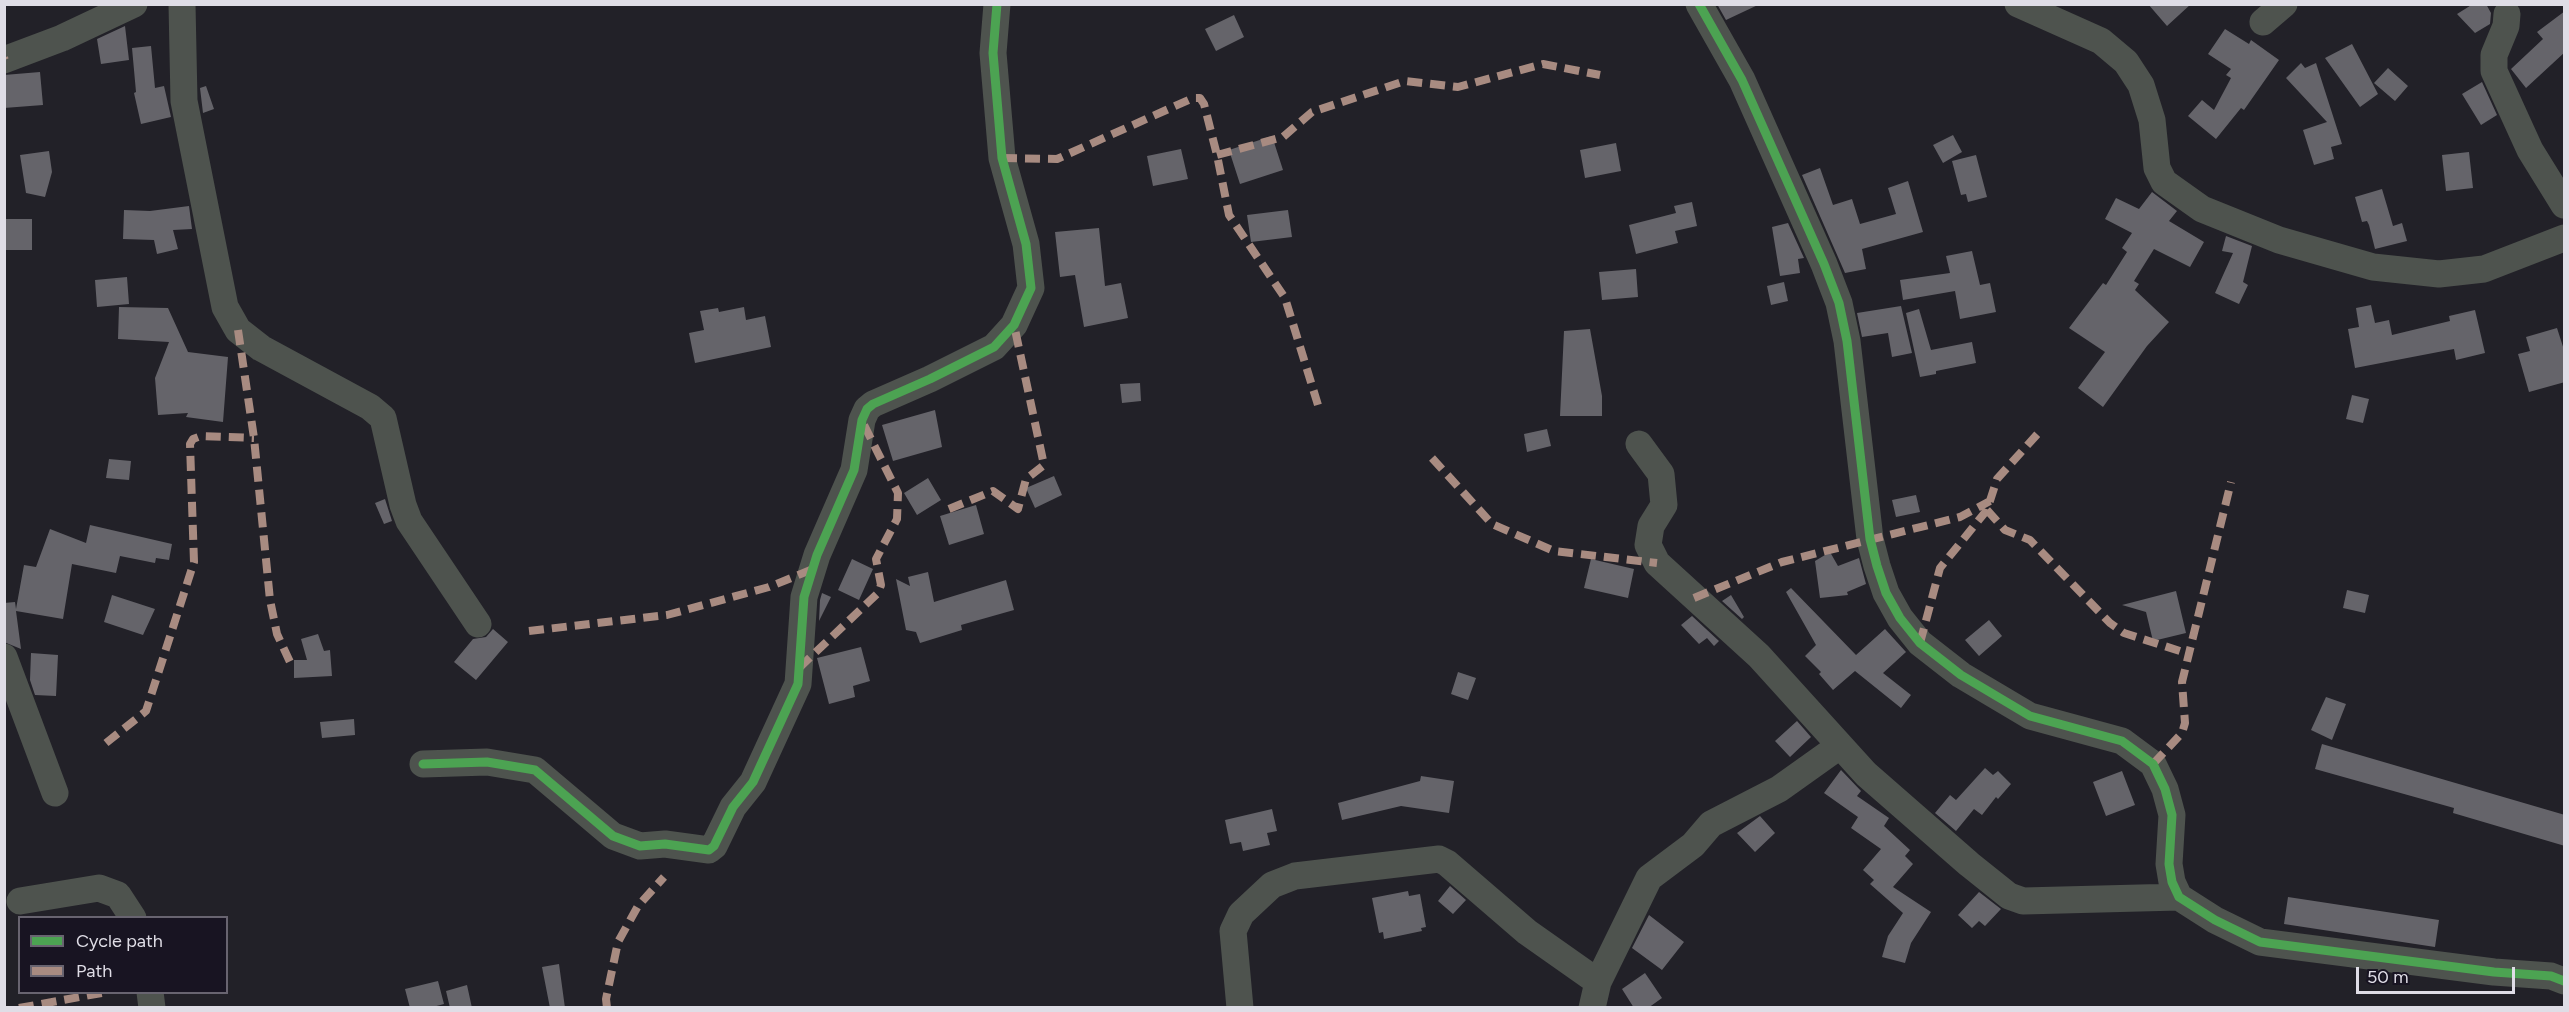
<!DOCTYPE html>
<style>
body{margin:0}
#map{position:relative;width:2569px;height:1012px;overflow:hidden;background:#222128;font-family:Figtree,sans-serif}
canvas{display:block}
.frame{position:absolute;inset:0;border:6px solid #dfdde6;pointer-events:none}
.legend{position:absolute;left:18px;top:916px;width:210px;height:78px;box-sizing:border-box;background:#181422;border:2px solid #686470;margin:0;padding:8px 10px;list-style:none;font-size:18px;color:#dfdde6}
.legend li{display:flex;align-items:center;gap:12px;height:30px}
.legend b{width:30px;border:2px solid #686470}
.scale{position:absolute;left:2356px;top:967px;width:159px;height:27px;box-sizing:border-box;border:3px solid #dfdde6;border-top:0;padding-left:8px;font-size:18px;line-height:21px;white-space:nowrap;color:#dfdde6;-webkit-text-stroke:4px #181422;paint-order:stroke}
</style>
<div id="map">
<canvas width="2569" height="1012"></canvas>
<div class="frame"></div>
<ul class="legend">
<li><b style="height:8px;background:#4ca352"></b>Cycle path</li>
<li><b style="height:8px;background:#a88b81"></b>Path</li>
</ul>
<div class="scale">50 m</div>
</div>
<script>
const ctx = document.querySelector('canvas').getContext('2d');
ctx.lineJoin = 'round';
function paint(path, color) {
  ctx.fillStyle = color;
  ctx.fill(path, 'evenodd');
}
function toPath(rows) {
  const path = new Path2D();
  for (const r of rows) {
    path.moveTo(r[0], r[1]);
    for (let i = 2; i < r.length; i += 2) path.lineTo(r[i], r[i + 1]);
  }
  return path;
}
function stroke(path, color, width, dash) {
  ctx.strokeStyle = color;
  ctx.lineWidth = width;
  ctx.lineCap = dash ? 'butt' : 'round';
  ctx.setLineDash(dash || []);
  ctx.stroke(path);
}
paint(toPath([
 [1717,4,1760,4,1726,20],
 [2148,4,2191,4,2167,26],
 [2473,4,2486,4,2491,13,2490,24,2475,33,2457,14],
 [2565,11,2565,52,2526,88,2511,69,2543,39,2537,32],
 [1234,15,1244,37,1216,51,1205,29],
 [125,26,129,60,101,64,97,39],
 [2225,29,2249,44,2251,40,2279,60,2244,110,2241,108,2216,139,2188,116,2202,100,2214,110,2231,78,2226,75,2231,69,2208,54],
 [2352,44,2378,94,2360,107,2325,58],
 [151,46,155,88,164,86,171,117,141,124,134,93,136,92,132,48],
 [2301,63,2305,68,2316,63,2342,144,2331,147,2334,159,2314,165,2303,130,2327,122,2286,78],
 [2388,68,2408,86,2395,101,2374,83],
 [40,72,43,105,4,108,4,75],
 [2482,82,2497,115,2481,125,2462,94],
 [206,86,214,109,203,113,200,88],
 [1953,135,1962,152,1943,163,1933,145],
 [1272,136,1283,170,1240,184,1229,150],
 [1616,143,1621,171,1585,178,1580,150],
 [1181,149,1188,179,1153,186,1147,156],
 [49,151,52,172,45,197,26,193,20,155],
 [2469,152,2473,188,2446,191,2442,155],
 [1976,155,1987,197,1968,202,1966,194,1961,195,1952,161],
 [1820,168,1833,205,1852,199,1860,224,1896,214,1888,188,1908,181,1923,232,1862,249,1866,269,1845,273,1802,175],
 [2382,189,2393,226,2402,223,2407,241,2375,249,2369,225,2367,221,2362,222,2355,197],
 [2152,192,2177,211,2169,221,2204,242,2190,267,2154,249,2134,281,2139,284,2135,290,2169,322,2147,346,2103,407,2078,388,2105,352,2069,328,2103,283,2106,285,2127,252,2122,248,2132,233,2105,219,2116,198,2139,209],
 [1692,202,1697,226,1675,231,1678,243,1636,254,1629,225,1676,213,1674,206],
 [189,206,192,229,173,230,178,249,157,254,154,240,123,239,124,210,150,211],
 [1288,210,1292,237,1251,242,1247,215],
 [4,219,32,219,32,250,4,250],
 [1788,223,1804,258,1798,259,1800,273,1780,276,1772,227],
 [1099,228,1105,286,1121,283,1128,318,1084,327,1075,275,1060,277,1055,232],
 [2226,236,2252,246,2243,282,2248,285,2239,304,2215,293,2233,253,2222,251],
 [1972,251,1980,285,1990,283,1996,312,1960,319,1955,291,1903,300,1900,280,1950,273,1946,256],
 [1636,269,1638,297,1602,300,1599,272],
 [127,277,129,304,97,307,95,280],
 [1784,282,1788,301,1771,305,1767,286],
 [2371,305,2375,323,2389,320,2392,335,2450,321,2449,316,2475,310,2485,353,2456,360,2454,349,2355,368,2348,329,2359,327,2356,308],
 [1901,306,1912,353,1892,357,1888,333,1862,337,1857,313],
 [119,307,168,308,188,352,228,357,223,422,186,417,188,413,158,415,155,378,169,342,118,339],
 [744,307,746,320,765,316,771,347,695,363,689,333,704,330,700,311,718,308,719,312],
 [1919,309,1931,350,1972,342,1976,363,1936,371,1936,374,1920,377,1906,313],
 [2557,328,2565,353,2565,382,2529,392,2518,354,2530,351,2526,337],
 [1590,329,1602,396,1602,416,1560,416,1564,331],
 [1140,383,1141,401,1122,403,1120,384],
 [2352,395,2369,399,2363,423,2346,419],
 [935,410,942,447,893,461,882,425],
 [1547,429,1551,446,1527,452,1524,434],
 [109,459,131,461,129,480,106,478],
 [1054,476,1062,495,1035,508,1026,488],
 [928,478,941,500,917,515,904,493],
 [1916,495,1920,512,1896,517,1892,500],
 [385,499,392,521,384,524,375,503],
 [976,505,984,534,949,545,940,516],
 [90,525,172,544,169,560,156,558,155,563,120,556,116,573,72,564,63,619,16,611,21,649,4,642,4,603,15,602,16,609,24,565,36,567,50,529,86,543],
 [1830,552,1838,566,1859,558,1866,584,1847,592,1848,595,1820,598,1815,561],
 [852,559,873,569,859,600,838,590],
 [1591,559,1634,569,1628,598,1584,588],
 [928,572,934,602,1006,580,1014,610,961,625,962,630,920,643,916,632,906,630,896,579,910,586,908,577],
 [1791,588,1856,655,1885,629,1906,652,1883,673,1911,695,1901,708,1855,671,1833,690,1819,674,1821,672,1805,656,1816,645,1786,592],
 [2347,590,2369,595,2365,613,2343,608],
 [2176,591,2186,633,2153,641,2146,612,2122,605],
 [822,593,831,597,819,621,820,600],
 [112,595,155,609,143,635,104,622],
 [1731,595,1744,617,1742,619,1722,601],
 [1692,616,1719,641,1714,646,1707,638,1699,644,1681,625],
 [1989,620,2002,636,1979,656,1965,640],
 [493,629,508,642,476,680,454,662,473,639,486,637],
 [318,634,324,651,330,650,332,676,294,678,294,660,307,660,301,639],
 [861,647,870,681,853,686,855,697,829,704,817,658],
 [31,653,58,655,56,696,35,695,30,680],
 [1458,672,1476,678,1468,700,1451,694],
 [2326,697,2346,704,2332,740,2311,730],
 [354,719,355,735,322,738,320,722],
 [1797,721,1811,737,1790,757,1775,741],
 [2322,744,2565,815,2565,846,2453,813,2454,808,2315,769],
 [1985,768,1993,775,1998,771,2011,784,1998,799,1996,797,1982,815,1974,809,1956,831,1935,813,1950,795,1956,800],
 [1841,770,1861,791,1857,796,1889,818,1884,826,1910,850,1905,856,1913,864,1893,887,1931,912,1911,943,1905,963,1882,957,1888,936,1903,913,1870,884,1874,880,1863,870,1881,849,1851,828,1858,817,1824,793],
 [2122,771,2135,805,2106,816,2093,782],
 [1421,776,1454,781,1449,813,1401,806,1342,820,1338,803,1420,781],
 [1272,809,1277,831,1267,833,1270,845,1243,851,1241,842,1230,844,1225,820],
 [1760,816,1775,833,1755,852,1737,833],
 [1450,886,1466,900,1453,914,1438,901],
 [1408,891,1409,896,1420,894,1426,927,1421,928,1422,931,1384,939,1383,932,1379,933,1372,898],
 [1979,892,2001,909,1985,926,1979,921,1972,928,1958,915],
 [2288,897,2439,920,2435,947,2284,924],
 [1649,915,1684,942,1662,970,1632,948],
 [559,964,565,1008,550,1008,542,967],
 [1645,973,1662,998,1648,1008,1634,1008,1622,989],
 [438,981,444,1004,429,1008,410,1008,405,989],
 [467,985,472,1008,450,1008,446,991]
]), '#65646a');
stroke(toPath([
 [182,4,184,101,225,307,238,330,261,348,370,407,383,418,403,505,409,521,478,624],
 [1699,4,1742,80,1824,264,1839,303,1847,341,1870,539,1877,566,1886,593,1900,618,1920,643,1961,675,2030,716,2122,741,2153,764,2165,789,2172,815,2169,864,2172,882,2179,897,2215,920,2260,942,2494,972,2551,976,2564,981],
 [2018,4,2101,41,2126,62,2141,85,2152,120,2157,168,2164,182,2202,209,2279,240,2373,267,2439,274,2484,269,2564,238],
 [2507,14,2506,26,2494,55,2494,71,2530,150,2564,205],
 [2263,22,2284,4],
 [4,60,62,38,134,4],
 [1639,444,1661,474,1664,505,1651,526,1648,545,1657,563,1759,656,1866,774,1969,864,2009,896,2023,901,2179,897],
 [4,657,55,793],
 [423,764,487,762,535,770,613,836,640,846,665,844,709,850,714,846,733,807,753,782,798,684,804,597,817,555,854,470,862,420,867,409,873,404,930,379,994,347,1014,325,1031,288,1026,244,1002,158,993,53,997,4],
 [20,901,99,888,118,895,133,918],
 [150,992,152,1008],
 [1240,1008,1233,931,1241,914,1272,885,1295,876,1439,859,1447,863,1527,932,1598,982],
 [1592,1008,1598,982,1649,878,1693,845,1711,824,1779,789,1838,747]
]), '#4e534e', 27);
stroke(toPath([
 [4,58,5,60],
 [1217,155,1283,137,1312,112,1405,81,1458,87,1543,64,1600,75],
 [1002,158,1057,159,1193,98,1200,98,1204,104,1217,155,1229,215,1285,298,1318,405],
 [238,330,254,438,270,600,277,634,290,662],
 [1432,458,1492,524,1554,551,1657,563],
 [949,509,993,491,1018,509,1026,479,1044,465,1014,325],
 [1987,510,2005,530,2030,540,2110,623,2124,633,2189,654],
 [1694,598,1782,562,1960,517,1990,501],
 [529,631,667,615,769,587,813,569],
 [1920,643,1940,568,1987,510,1997,479,2042,429],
 [799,668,878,593,881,585,876,559,897,519,898,493,863,423],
 [106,743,146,711,194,562,190,444,193,439,201,436,254,438],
 [2153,764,2182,733,2185,723,2182,682,2231,482],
 [19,1008,107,992],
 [607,1008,606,999,618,942,638,906,664,877]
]), '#a88b81', 8, [15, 8]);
stroke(toPath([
 [1699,4,1742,80,1824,264,1839,303,1847,341,1870,539,1877,566,1886,593,1900,618,1920,643,1961,675,2030,716,2122,741,2153,764,2165,789,2172,815,2169,864,2172,882,2179,897,2215,920,2260,942,2494,972,2551,976,2564,981],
 [423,764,487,762,535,770,613,836,640,846,665,844,709,850,714,846,733,807,753,782,798,684,804,597,817,555,854,470,862,420,867,409,873,404,930,379,994,347,1014,325,1031,288,1026,244,1002,158,993,53,997,4]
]), '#4ca352', 9);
</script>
